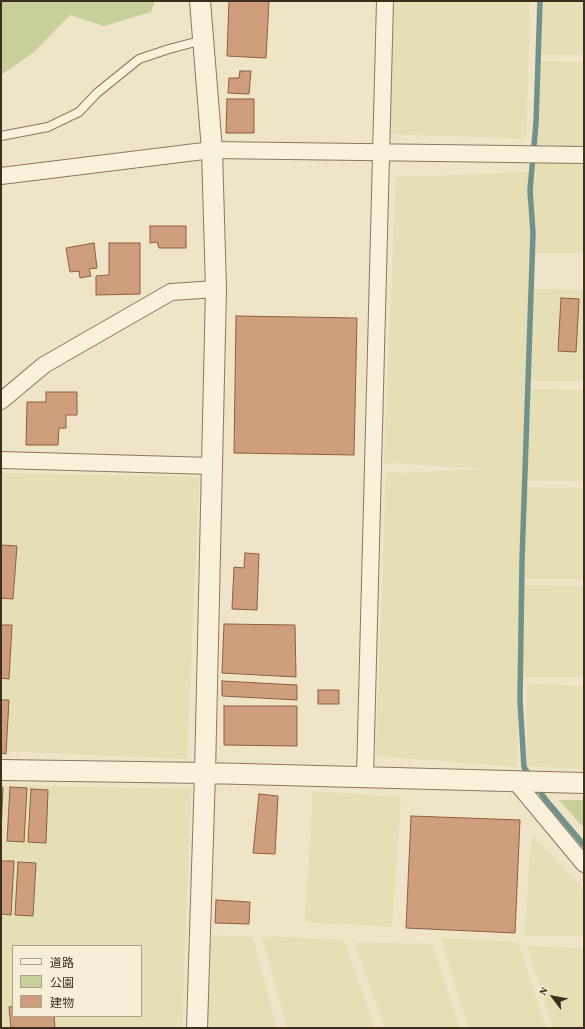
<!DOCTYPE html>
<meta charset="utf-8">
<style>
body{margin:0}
#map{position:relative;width:585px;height:1029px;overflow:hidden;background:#f0e4c8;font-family:"Crimson Pro","Noto Sans JP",serif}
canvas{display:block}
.frame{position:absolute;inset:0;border:2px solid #3d2e20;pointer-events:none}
.legend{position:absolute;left:12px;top:945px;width:130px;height:72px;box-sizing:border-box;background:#f7eed8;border:1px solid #ada18e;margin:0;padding:5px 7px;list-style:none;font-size:12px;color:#3d2e20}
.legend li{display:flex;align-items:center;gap:8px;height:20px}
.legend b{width:20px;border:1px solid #ada18e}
.north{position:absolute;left:533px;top:977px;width:40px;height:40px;-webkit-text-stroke:3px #f7eed8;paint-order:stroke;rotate:302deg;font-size:11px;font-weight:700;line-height:16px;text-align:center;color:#3d2e20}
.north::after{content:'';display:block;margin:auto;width:14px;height:18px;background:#3d2e20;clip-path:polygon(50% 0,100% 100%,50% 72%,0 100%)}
</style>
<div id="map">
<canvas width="585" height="1029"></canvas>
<div class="frame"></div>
<ul class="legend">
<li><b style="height:5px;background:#faf1dc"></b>道路</li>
<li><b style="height:11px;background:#c9cf9b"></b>公園</li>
<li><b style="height:11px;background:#cf9f7d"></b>建物</li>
</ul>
<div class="north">N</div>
</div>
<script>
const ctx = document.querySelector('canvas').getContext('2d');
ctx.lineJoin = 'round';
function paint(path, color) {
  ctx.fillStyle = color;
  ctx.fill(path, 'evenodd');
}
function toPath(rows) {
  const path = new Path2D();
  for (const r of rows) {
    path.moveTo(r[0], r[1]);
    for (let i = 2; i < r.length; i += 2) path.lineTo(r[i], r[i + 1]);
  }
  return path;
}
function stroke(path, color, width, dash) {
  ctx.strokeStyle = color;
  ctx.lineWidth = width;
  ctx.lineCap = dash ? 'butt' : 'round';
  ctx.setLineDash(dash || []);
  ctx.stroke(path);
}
paint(toPath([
 [394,1,530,1,526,139,390,134],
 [540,1,584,1,584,55,537,55],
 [539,61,584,62,584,153,535,153],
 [536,161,584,162,584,253,533,253,531,289,584,290,584,381,529,381,528,418,530,389,584,390,584,481,526,481,525,487,584,488,584,579,523,579,521,626,524,585,584,586,584,677,519,677,517,767,376,756,386,473,489,469,384,463,396,177,535,172,535,189],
 [1,473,199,477,187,759,1,751],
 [527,684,584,686,584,769,527,766],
 [1,785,191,789,182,1028,1,1028],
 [13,946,141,946,141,1016,13,1016],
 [313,791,401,797,392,927,305,922],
 [532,834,584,890,584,936,524,936],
 [212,935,253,937,277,1028,205,1028],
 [262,936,344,940,375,1028,287,1028],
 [441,938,518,942,546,1028,468,1028],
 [354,942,432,944,460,1028,385,1028],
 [527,946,584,948,584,1028,553,1028]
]), '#e6deb5');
paint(toPath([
 [1,1,155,1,151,12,104,26,70,15,34,52,1,75],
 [559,800,584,800,584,828]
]), '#c9cf9b');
stroke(toPath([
 [531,778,524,767,520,700,522,561,533,233,530,190,536,123,540,1],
 [537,787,546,800,584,845]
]), '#6f938a', 5.5);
const building = toPath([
 [229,1,269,1,266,58,227,56,229,1],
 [240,71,251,71,249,94,228,93,229,78,239,78,240,71],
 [227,99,254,99,254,133,226,133,227,99],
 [150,226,186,226,186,248,159,248,157,242,150,243,150,226],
 [94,243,97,268,89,269,91,276,80,278,79,271,70,272,66,248,94,243],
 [109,243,140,243,140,294,96,295,96,276,109,275,109,243],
 [561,298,579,299,576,352,558,351,561,298],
 [236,316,357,318,354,455,234,453,236,316],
 [46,392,77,392,77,415,66,415,66,428,59,428,58,445,26,445,27,402,46,402,46,392],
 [1,545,17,546,13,599,1,598,1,545],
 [245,553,259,554,257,610,232,609,234,567,244,568,245,553],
 [224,624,295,625,296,677,222,673,224,624],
 [1,625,12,625,9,679,1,678,1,625],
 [222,681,297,685,297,700,222,696,222,681],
 [318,690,339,690,339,704,318,704,318,690],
 [1,700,9,700,6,754,1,753,1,700],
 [224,706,297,706,297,746,224,745,224,706],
 [1,787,3,788,1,831,1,787],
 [10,787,27,788,24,842,7,841,10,787],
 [31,789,48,790,46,843,28,842,31,789],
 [259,794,278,796,275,854,253,853,259,794],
 [411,816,520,820,515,933,406,928,411,816],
 [1,861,14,861,11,915,1,914,1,861],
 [18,862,36,863,33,916,15,915,18,862],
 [216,900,250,902,249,924,215,923,216,900],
 [13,1006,13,1016,54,1016,55,1028,11,1028,9,1007,13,1006]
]);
paint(building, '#cf9f7d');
stroke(building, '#8d5f41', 1);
const service = toPath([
 [1,136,48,127,79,112,97,93,139,59,169,49,203,40]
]);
const minor = toPath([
 [1,176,212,150,584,155],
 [1,401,44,365,171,292,216,289],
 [1,460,212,466],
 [365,776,385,1],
 [515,781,584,864]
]);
const tertiary = toPath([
 [1,770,205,773,584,783],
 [197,1028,205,773,216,289,212,150,200,1]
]);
stroke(service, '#8d765c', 10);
stroke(minor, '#8d765c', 18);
stroke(tertiary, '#8d765c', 22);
stroke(service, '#faf1dc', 8);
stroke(minor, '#faf1dc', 16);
stroke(tertiary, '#faf1dc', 20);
</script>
